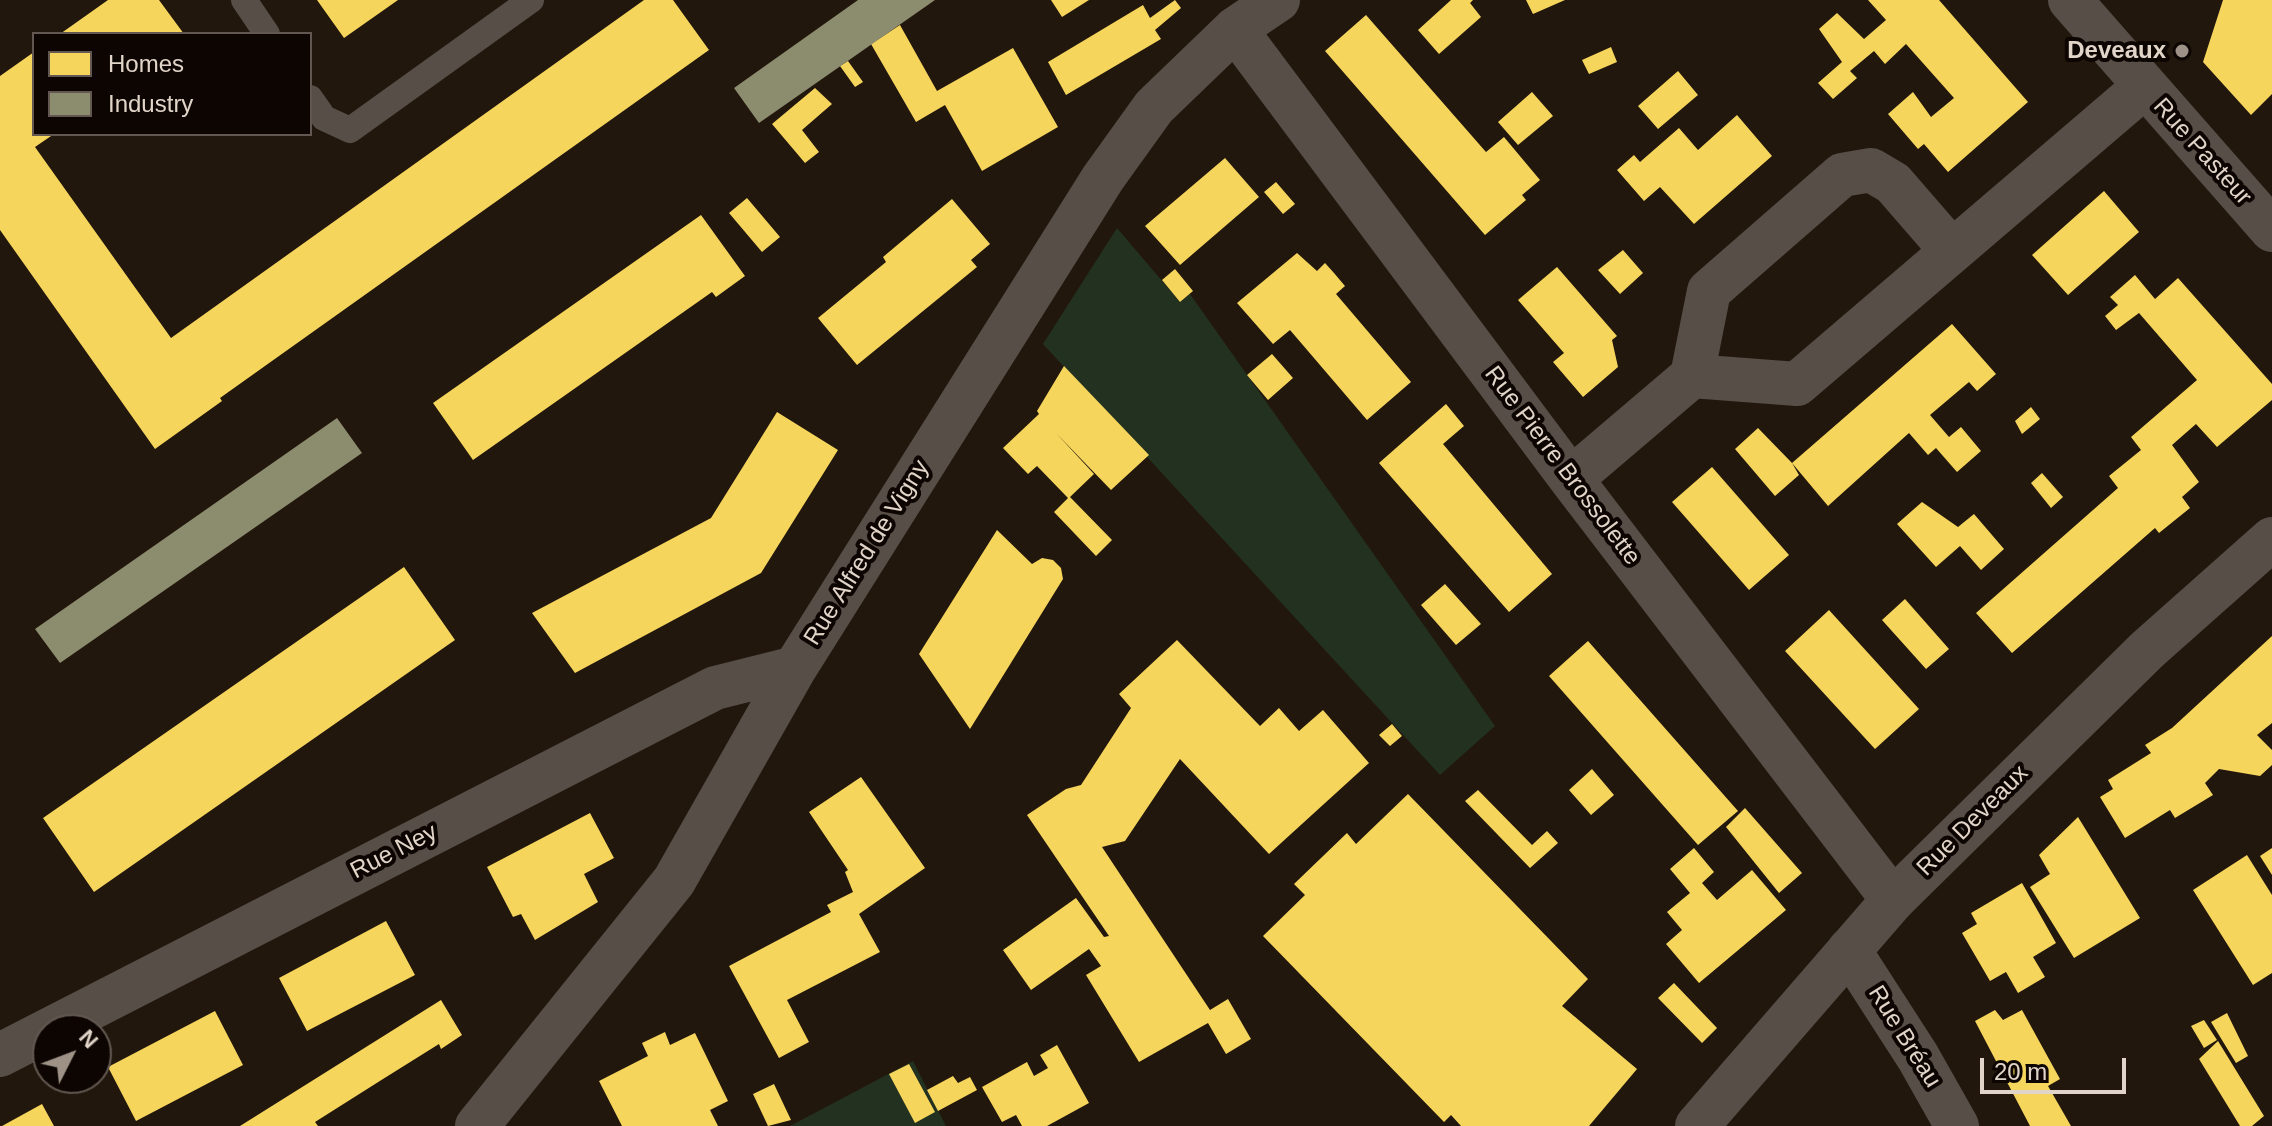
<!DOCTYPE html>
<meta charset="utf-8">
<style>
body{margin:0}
#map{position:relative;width:2272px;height:1126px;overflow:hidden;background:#22170d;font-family:Arial,sans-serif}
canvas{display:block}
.legend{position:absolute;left:32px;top:32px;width:280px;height:104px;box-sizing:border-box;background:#0d0501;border:2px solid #625851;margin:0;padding:10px 14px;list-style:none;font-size:24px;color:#e1d4c9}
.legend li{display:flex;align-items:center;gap:16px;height:40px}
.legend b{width:40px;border:2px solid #625851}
.north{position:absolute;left:32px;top:1014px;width:80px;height:80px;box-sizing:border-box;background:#0d0501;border:2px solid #625851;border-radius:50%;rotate:48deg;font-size:22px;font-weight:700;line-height:32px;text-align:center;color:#e1d4c9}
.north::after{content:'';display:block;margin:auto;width:28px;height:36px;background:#9e9287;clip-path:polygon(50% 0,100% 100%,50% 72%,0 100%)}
.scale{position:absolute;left:1980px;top:1058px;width:146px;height:36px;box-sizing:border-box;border:4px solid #e1d4c9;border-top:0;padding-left:10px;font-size:24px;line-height:28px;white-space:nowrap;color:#e1d4c9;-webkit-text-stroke:6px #0d0501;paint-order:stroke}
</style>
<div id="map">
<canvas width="2272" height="1126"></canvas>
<ul class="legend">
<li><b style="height:22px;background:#f6d55c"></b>Homes</li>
<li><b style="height:22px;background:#8c8c6e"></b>Industry</li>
</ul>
<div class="north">N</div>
<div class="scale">20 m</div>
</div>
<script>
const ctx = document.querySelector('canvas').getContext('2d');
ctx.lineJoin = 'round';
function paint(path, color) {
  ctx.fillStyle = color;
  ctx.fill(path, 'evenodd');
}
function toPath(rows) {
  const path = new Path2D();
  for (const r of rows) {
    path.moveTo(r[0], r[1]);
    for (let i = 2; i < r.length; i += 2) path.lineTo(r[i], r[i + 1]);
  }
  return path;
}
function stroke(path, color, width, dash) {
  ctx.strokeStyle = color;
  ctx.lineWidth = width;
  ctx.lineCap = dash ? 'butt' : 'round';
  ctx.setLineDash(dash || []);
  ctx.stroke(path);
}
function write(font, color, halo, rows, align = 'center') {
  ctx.font = font + ' Arial,sans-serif';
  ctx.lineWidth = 8;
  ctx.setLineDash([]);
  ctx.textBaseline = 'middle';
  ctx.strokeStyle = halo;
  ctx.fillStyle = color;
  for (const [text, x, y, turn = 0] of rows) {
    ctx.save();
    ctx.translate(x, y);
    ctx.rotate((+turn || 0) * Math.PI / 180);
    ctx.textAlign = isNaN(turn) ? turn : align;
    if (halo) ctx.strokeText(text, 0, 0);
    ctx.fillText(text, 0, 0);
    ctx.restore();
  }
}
paint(toPath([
 [1117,228,1180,302,1190,294,1495,726,1440,775,1043,344],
 [913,1061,946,1126,790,1126]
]), '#233220');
paint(toPath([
 [108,0,159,0,184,34,60,34],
 [317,0,398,0,344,38],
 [644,0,673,0,709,50,220,398,222,401,155,449,0,230,0,76,34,52,34,134,54,134,35,147,171,338],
 [1051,0,1089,0,1062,17],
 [1175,0,1181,8,1155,30,1161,39,1066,95,1048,62,1143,5,1150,18],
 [1451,0,1473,0,1470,3,1481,17,1439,54,1418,30],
 [1526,0,1565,0,1533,14],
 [1868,0,1939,0,2028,102,1948,172,1924,144,1918,149,1888,114,1913,92,1931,117,1954,98,1906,44,1885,64,1874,51,1850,71,1857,78,1833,99,1818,83,1842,62,1819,29,1837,13,1864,39,1886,20],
 [2223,0,2272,0,2272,94,2251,115,2203,62],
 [1366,15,1486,152,1504,137,1540,180,1522,195,1526,200,1485,235,1325,51],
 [900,25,937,91,1013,48,1058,127,982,171,945,105,916,122,871,44],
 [1611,47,1617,62,1589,74,1582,60],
 [848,61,863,82,855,87,840,66],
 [1678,71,1698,95,1658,129,1638,106],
 [815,88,832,104,802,130,819,152,805,163,772,124],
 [1532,92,1553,116,1518,145,1498,122],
 [1737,115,1772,156,1694,224,1660,187,1644,201,1617,170,1634,155,1640,162,1679,128,1698,150],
 [1225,158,1259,197,1180,265,1145,226],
 [1276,182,1295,204,1283,214,1264,192],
 [2104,191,2139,232,2068,295,2032,255],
 [747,198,780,237,762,252,729,213],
 [952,199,990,244,971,260,977,267,857,365,818,318,886,262,883,257],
 [701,215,745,276,716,297,712,292,473,460,433,403],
 [1623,250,1643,273,1620,294,1598,270],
 [1297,253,1317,271,1325,263,1334,273,1345,286,1336,294,1411,382,1367,420,1290,330,1273,344,1237,303],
 [1557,267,1617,336,1612,340,1618,367,1583,397,1553,362,1564,353,1518,300],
 [1175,269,1193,291,1180,302,1162,280],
 [2135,275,2155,299,2178,278,2272,384,2272,400,2217,447,2196,424,2172,445,2199,482,2182,497,2190,508,2159,533,2155,528,2012,653,1976,613,2118,488,2109,476,2141,450,2131,437,2197,380,2139,313,2116,330,2105,316,2118,305,2110,297],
 [1952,324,1996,374,1977,391,1969,382,1930,415,1949,437,1961,427,1981,451,1957,472,1936,448,1928,455,1909,433,1828,506,1792,463],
 [1272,354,1293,378,1268,400,1247,375],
 [1064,366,1149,455,1111,490,1056,433,1094,474,1070,497,1112,540,1096,556,1054,512,1068,498,1037,466,1028,474,1003,448,1039,414,1037,411],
 [1446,404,1464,426,1443,444,1552,574,1509,612,1379,463],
 [2031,407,2040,419,2022,434,2015,421],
 [777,412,838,450,761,573,575,673,532,613,711,518],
 [1758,428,1792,463,1799,475,1775,496,1735,449],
 [1712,467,1789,555,1749,590,1672,502],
 [2042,473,2063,497,2051,508,2031,483],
 [1922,502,1958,527,1974,514,2004,549,1981,570,1960,546,1936,567,1897,524],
 [997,530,1032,564,1042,558,1053,560,1061,568,1063,579,970,729,919,654],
 [404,567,455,640,94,892,43,818],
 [1445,584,1481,624,1456,645,1421,605],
 [1905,599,1949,649,1926,669,1882,620],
 [1829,610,1919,709,1875,749,1785,651],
 [2272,636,2272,723,2257,735,2272,750,2272,765,2260,776,2219,769,2205,783,2213,795,2175,818,2170,810,2125,838,2100,797,2113,789,2108,780,2151,753,2145,745,2172,728],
 [1177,640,1260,726,1279,708,1299,731,1323,710,1369,763,1269,854,1180,759,1125,841,1102,847,1210,1010,1228,999,1251,1039,1226,1054,1208,1023,1139,1062,1086,975,1101,966,1089,949,1031,990,1003,950,1076,898,1104,937,1109,936,1027,815,1066,789,1081,785,1131,708,1119,694],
 [1588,641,1738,811,1698,845,1549,676],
 [1392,724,1402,736,1390,746,1379,735],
 [1592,769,1614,795,1591,815,1569,790],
 [861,777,925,868,859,914,880,952,787,1000,809,1042,779,1058,729,966,831,912,827,905,853,892,845,872,848,870,809,812],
 [1478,790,1532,845,1547,831,1558,843,1530,868,1465,801],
 [1408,794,1588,979,1562,1006,1637,1069,1589,1126,1461,1126,1451,1115,1444,1122,1263,936,1305,895,1294,884,1347,833,1356,844],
 [1745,808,1802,873,1779,893,1726,827],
 [590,813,614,858,584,874,598,902,535,940,521,914,513,917,487,867],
 [2078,817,2140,918,2074,958,2030,887,2050,874,2039,855],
 [1694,848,1714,872,1702,883,1717,900,1752,870,1786,910,1699,983,1666,944,1682,930,1667,912,1690,893,1670,869],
 [2272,848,2272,875,2260,856],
 [2247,855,2272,895,2272,973,2253,985,2193,890],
 [2022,883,2056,943,2033,957,2045,977,2018,993,2006,972,1990,981,1962,933,1977,924,1971,913],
 [386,921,415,975,307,1031,279,978],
 [1674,983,1717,1028,1702,1043,1658,998],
 [441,1000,462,1035,441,1049,439,1044,383,1079,315,1122,318,1126,240,1126],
 [1995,1010,2003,1020,2022,1010,2060,1079,2048,1086,2071,1126,2030,1126,1975,1021],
 [215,1011,243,1065,136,1121,108,1067],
 [2227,1013,2248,1056,2236,1063,2211,1022],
 [2204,1020,2217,1040,2204,1048,2191,1026],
 [665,1032,670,1045,695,1033,728,1101,710,1110,718,1126,622,1126,599,1081,648,1056,642,1043],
 [2218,1041,2264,1116,2252,1126,2240,1126,2199,1059],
 [1057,1045,1089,1103,1047,1126,1022,1126,1016,1115,1002,1122,982,1087,1027,1062,1034,1076,1048,1068,1040,1055],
 [909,1064,935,1112,915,1123,889,1074],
 [953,1076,958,1083,970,1077,977,1090,938,1111,927,1090],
 [774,1084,791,1120,768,1126,753,1094],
 [42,1104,54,1126,2,1126]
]), '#f6d55c');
paint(toPath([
 [858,0,935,0,759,123,734,88],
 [337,418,362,453,60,663,35,629]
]), '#8c8c6e');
stroke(toPath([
 [244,0,267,34],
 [310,98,324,118,350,130,531,0]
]), '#574e48', 26);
stroke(toPath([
 [1235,29,1571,479,1893,900],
 [1692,376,1709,291,1842,175,1871,170,1893,183,1952,251],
 [1571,479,1692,376,1797,384,2144,87],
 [1849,950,1918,1057,1957,1126],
 [0,1055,715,688,795,668],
 [477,1126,674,881,795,668,1103,178,1154,107,1235,29,1278,0]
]), '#574e48', 44);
stroke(toPath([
 [2070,0,2272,230],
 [1697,1126,1893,900,2147,650,2272,539]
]), '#574e48', 44);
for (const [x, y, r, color] of [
 [2182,51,8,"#9e9287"]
]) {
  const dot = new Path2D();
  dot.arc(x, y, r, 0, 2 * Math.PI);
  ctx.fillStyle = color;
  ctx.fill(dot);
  stroke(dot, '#0d0501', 3);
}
write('bold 24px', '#e1d4c9', '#0d0501', [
 ["Deveaux",2166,51]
], 'right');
write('24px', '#e1d4c9', '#0d0501', [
 ["Rue Pasteur",2202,152,48],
 ["Rue Pierre Brossolette",1562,466,53],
 ["Rue Alfred de Vigny",867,553,-58],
 ["Rue Deveaux",1973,821,-45],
 ["Rue Ney",394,852,-27],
 ["Rue Bréau",1904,1037,58]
]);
</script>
